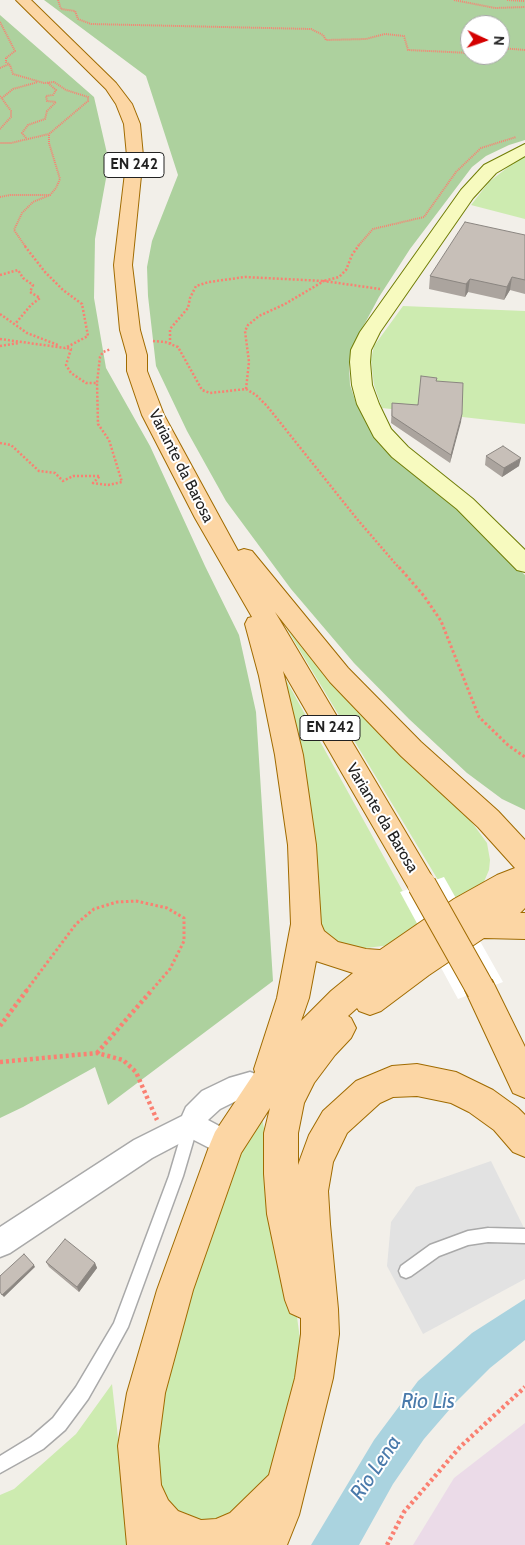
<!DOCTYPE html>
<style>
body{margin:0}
#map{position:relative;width:525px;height:1545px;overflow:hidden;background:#f2efe9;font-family:Cabin,sans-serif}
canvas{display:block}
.north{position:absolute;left:460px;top:15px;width:50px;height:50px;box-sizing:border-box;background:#fff;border:1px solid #a7a7a7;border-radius:50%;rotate:93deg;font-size:14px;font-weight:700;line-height:20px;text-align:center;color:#222}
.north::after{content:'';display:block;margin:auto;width:18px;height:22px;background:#d40000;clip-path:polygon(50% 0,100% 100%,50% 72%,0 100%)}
</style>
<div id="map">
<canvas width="525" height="1545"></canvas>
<div class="north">N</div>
</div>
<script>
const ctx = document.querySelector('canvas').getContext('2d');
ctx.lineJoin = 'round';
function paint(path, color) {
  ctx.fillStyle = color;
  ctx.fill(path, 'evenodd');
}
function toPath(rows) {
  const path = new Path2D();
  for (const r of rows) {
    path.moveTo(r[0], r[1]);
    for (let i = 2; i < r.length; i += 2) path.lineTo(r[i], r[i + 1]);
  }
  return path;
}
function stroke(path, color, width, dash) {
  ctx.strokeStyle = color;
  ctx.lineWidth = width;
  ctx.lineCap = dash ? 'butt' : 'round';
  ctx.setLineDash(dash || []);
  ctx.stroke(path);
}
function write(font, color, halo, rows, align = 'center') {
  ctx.font = font + ' Cabin,sans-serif';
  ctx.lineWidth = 4;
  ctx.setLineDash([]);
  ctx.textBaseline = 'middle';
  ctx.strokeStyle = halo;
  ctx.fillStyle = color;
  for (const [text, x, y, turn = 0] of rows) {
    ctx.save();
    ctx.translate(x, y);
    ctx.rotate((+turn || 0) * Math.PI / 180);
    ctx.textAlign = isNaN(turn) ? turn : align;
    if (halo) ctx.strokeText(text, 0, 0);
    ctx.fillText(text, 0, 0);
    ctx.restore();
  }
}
paint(toPath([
 [525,1423,525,1545,413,1545,454,1478]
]), '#ebdbe8');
paint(toPath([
 [525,156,525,219,471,205,489,182,517,160],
 [403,306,525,311,525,424,382,408,374,385,371,360,374,346],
 [281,619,465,813,487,843,490,860,489,870,483,884,391,945,358,949,343,947,323,933,319,924,280,669,406,897,441,885],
 [261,1112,291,1273,300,1339,300,1375,277,1458,264,1485,251,1504,205,1525,169,1508,158,1484,157,1438,160,1415,186,1305,231,1174],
 [112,1384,130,1545,0,1545,0,1495,14,1489,76,1434]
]), '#cdebb0');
paint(toPath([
 [44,0,525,0,525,140,509,145,486,156,472,167,410,249,379,297,351,349,349,367,350,385,356,403,379,444,406,468,441,494,525,575,525,810,502,799,467,773,409,719,354,663,291,589,226,501,187,431,156,366,148,296,147,267,152,241,178,175,146,76],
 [470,25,500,25,500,55,470,55],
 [0,15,94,97,109,162,95,239,94,298,106,368,150,446,205,566,239,635,256,712,273,981,108,1105,95,1067,23,1107,0,1118]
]), '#add19e');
paint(toPath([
 [491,1161,525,1230,525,1279,423,1334,387,1266,391,1222,416,1187]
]), '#e2e2e2');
paint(toPath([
 [525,1299,525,1340,490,1368,456,1402,424,1439,393,1484,359,1545,311,1545,374,1440,418,1381,472,1333]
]), '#aad3df');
paint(toPath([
 [444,877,503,982,458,999,400,892]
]), '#fff');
const lane = toPath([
 [191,1118,196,1120,198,1125,183,1176,128,1327,105,1369,88,1399,65,1430,43,1449,0,1473,0,1456,31,1437,53,1418,76,1387,114,1323,169,1176,184,1125,186,1120,191,1118],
 [488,1228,525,1229,525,1243,488,1242,468,1245,439,1256,411,1276,406,1278,401,1276,399,1271,401,1266,430,1245,468,1231,488,1228]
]);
const street = toPath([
 [250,1072,272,1080,276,1089,272,1098,263,1101,250,1096,242,1098,220,1109,208,1120,236,1135,240,1144,236,1153,227,1157,190,1138,152,1158,10,1253,0,1257,0,1227,134,1140,182,1116,186,1107,202,1091,229,1078,250,1072]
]);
const secondary = toPath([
 [525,144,525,156,496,173,473,198,380,332,371,350,370,362,372,385,379,404,391,429,408,447,473,499,525,550,525,572,517,570,457,509,392,457,374,437,357,404,352,385,350,362,351,350,360,332,461,190,484,165,525,144]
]);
const primary = toPath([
 [16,0,31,0,116,83,132,104,140,124,143,156,132,265,140,330,147,355,147,371,164,415,238,551,244,549,252,551,348,668,421,742,498,811,525,840,525,908,520,913,525,913,525,939,484,938,429,975,381,1011,370,1015,359,1011,357,1008,348,1016,351,1018,356,1028,351,1038,335,1055,314,1083,304,1103,298,1133,298,1165,309,1135,323,1111,356,1081,392,1066,417,1064,456,1072,493,1090,518,1108,525,1115,525,1157,513,1152,494,1130,469,1112,451,1103,417,1096,393,1097,380,1103,347,1133,333,1162,328,1191,330,1224,338,1309,339,1334,333,1378,299,1515,287,1545,127,1545,118,1446,127,1393,157,1290,210,1144,215,1132,255,1072,254,1069,277,998,291,924,288,845,275,755,259,676,245,624,248,618,252,617,195,518,142,415,127,371,127,355,120,330,114,265,127,156,124,124,116,104,106,89,16,0],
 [275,612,330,682,401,756,478,827,515,868,497,875,454,899,380,950,366,949,338,942,324,931,321,924,316,845,303,755,283,671,412,894,422,897,432,894,437,885,275,612],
 [316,961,353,973,331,991,301,1021,309,998,316,961],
 [270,1108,264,1133,264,1174,267,1214,285,1300,290,1313,301,1318,301,1334,295,1378,269,1475,230,1513,216,1519,201,1520,178,1511,168,1500,161,1485,158,1446,165,1393,193,1290,241,1153,270,1108],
 [481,976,492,980,525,1047,525,1098,513,1093,465,990,470,980,481,976]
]);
stroke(lane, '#a9a9a9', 3);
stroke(street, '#a9a9a9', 3);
stroke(secondary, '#707d05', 2);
stroke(primary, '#a06b00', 2);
stroke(toPath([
 [58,0,61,9,75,11,78,19,91,24,311,29,323,35,326,40,366,39,385,34,404,36,408,50,470,53],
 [454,0,495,8,525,7],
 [507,0,525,1],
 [0,22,15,51,6,58,6,62,10,65,13,74,44,83,54,82,66,90,88,97,88,101,49,134,11,143,0,143],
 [500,48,525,50],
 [0,68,9,64],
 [0,96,11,111,11,117,0,129],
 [2,98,13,89,38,82],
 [26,138,22,133,28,125,45,119,47,111,56,102,47,101,46,96,53,95,56,90,48,83],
 [0,197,10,195,50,195,56,188,60,179,49,143,49,134],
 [25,246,14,230,22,213,33,202,50,195],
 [358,246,373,229,424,217,456,172,481,148,516,137]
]), '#fa8072', 2, [1, 1]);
stroke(toPath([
 [0,275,18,270,23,278,33,285,30,292,40,298,31,305,15,324],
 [0,314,27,333,58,345],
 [0,339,65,348,88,336,82,304,63,290,45,272,24,245],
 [153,341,165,342,178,347,202,390,210,393,246,389,256,395,267,406,357,519,400,569],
 [170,344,170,329,188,308,190,298,196,286,209,282,245,277,324,281,339,277,346,270,352,255,359,245],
 [0,346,19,343],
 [67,348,71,349,66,365,71,373,86,383,97,383,100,357,103,352,111,349],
 [246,389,249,362,245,331,248,325,259,316,285,304,324,281,380,289],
 [0,443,11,445,39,471,55,473,63,481,73,476,100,476,93,483,108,485,122,482,109,440,98,424,97,383]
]), '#fa8072', 2.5, [2, 2]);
stroke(toPath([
 [399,567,424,596,441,621,479,717,509,746,525,757],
 [26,991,76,924,94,909,117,902,136,901,167,908,184,918,184,941,170,969,151,991]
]), '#fa8072', 3, [2.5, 2.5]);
stroke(toPath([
 [0,1026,27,990],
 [97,1053,152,990],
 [0,1062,97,1053,123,1060,136,1072,157,1120],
 [387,1545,404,1512,460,1447,525,1387]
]), '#fa8072', 4.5, [3, 3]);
paint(lane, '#fff');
paint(street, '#fff');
paint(secondary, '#f7fabf');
paint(primary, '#fcd6a4');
const primaryBridge = toPath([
 [422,885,481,990]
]);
stroke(primaryBridge, '#a06b00', 30, []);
stroke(primaryBridge, '#fcd6a4', 28);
paint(toPath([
 [525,235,525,294,510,290,504,300,468,292,465,297,429,289,430,276],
 [436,381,462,414,450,463,391,423,392,403,417,405],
 [486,456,519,466,502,477,485,465],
 [46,1262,95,1263,97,1268,79,1292,49,1267]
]), '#aba49e');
paint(toPath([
 [512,277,510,290,504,300,507,287],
 [470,279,468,292,465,297,466,284],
 [462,414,461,422,450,463,451,455],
 [521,458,519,466,502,477,504,468],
 [95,1263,97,1268,79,1292,77,1287],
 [34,1265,35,1267,4,1297,2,1295]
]), '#8b8681');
const building = toPath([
 [465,222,525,235,525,280,512,277,507,287,470,279,466,284,430,276,465,222],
 [421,376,437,378,436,381,463,383,462,414,451,455,392,416,392,403,418,405,421,376],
 [503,446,521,458,504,468,486,456,503,446],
 [65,1239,95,1263,77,1287,46,1262,65,1239],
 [24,1254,34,1265,2,1295,0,1292,0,1276,24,1254]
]);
paint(building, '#c7bfb8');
stroke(building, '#8b8681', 1);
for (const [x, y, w] of [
 [134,165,60],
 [330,728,60]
]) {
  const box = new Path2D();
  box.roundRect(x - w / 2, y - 12.5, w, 25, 4);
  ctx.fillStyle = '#fff';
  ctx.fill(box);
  stroke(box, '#222', 1);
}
write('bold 15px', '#222', null, [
 ["EN 242",134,165],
 ["EN 242",330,728]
]);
write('16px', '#222', '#fff', [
 ["Variante da Barosa",181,466,63],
 ["Variante da Barosa",382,818,59]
]);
write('italic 21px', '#4a7aab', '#fff', [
 ["Rio Lis",428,1402],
 ["Rio Lena",376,1468,-56]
]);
</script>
